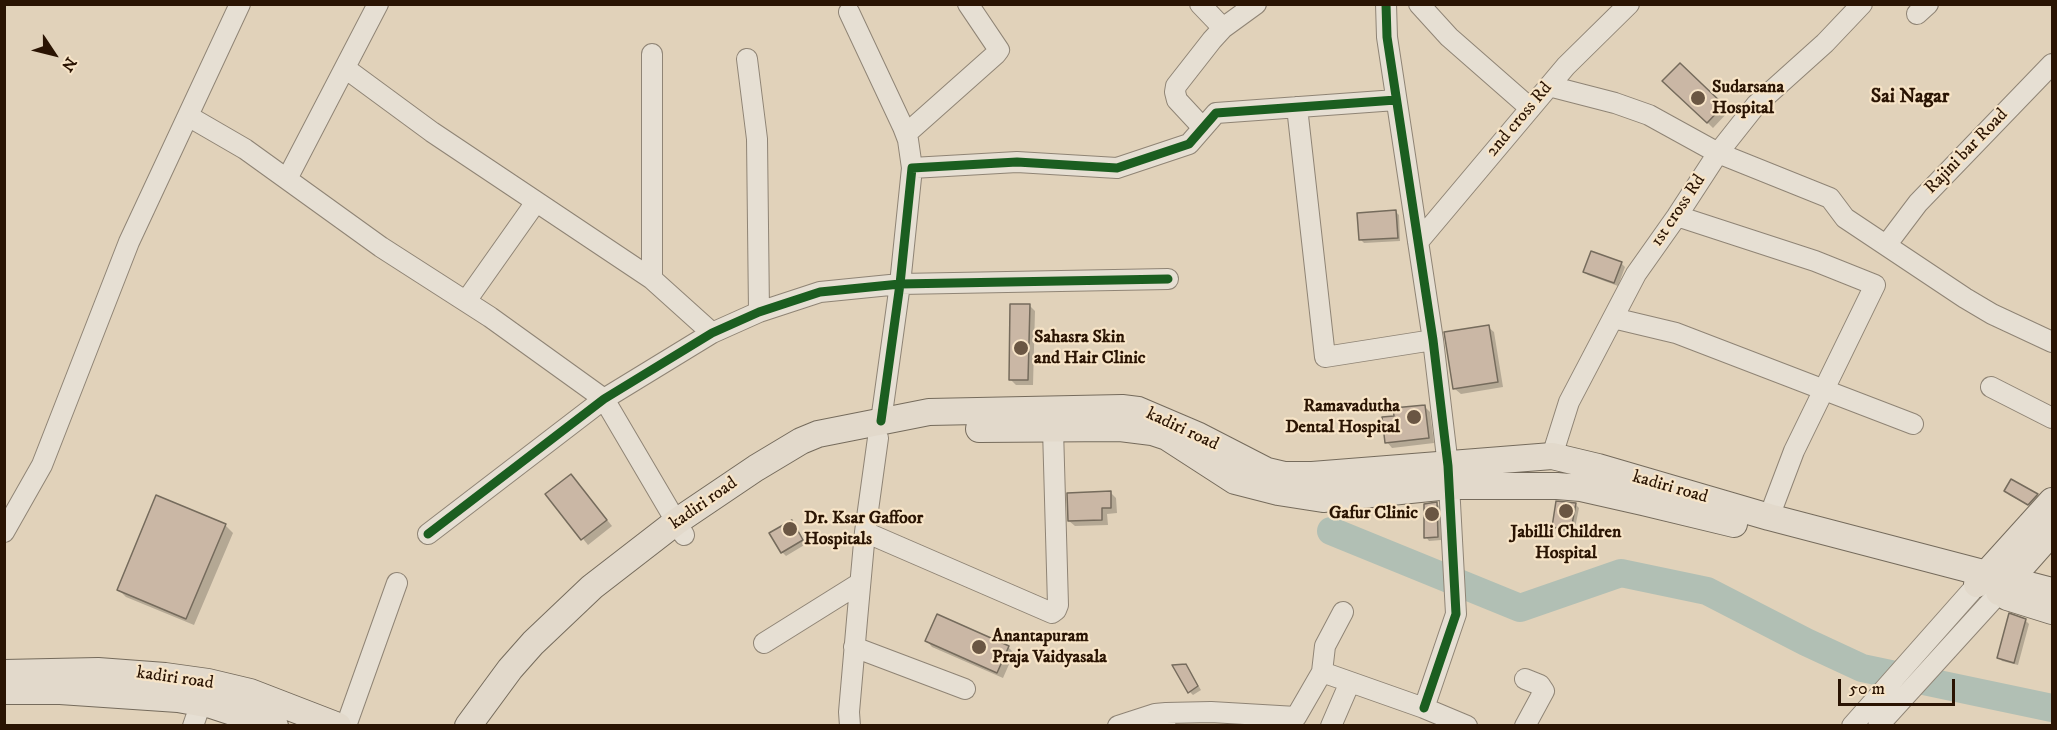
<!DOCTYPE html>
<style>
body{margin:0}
#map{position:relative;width:2057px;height:730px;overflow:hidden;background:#e1d2ba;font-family:"IM FELL DW Pica",serif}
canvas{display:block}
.frame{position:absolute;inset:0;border:6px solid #2a1403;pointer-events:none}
.north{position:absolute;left:24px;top:24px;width:60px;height:60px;-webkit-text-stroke:4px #f7e4c7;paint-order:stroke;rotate:125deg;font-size:16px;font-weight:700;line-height:24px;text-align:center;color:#2a1403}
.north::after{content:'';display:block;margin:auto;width:21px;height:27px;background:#2a1403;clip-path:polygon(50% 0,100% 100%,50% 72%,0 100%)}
.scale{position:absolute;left:1838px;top:679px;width:117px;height:27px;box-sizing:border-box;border:3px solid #2a1403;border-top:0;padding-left:8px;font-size:18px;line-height:21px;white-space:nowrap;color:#2a1403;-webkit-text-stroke:4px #f7e4c7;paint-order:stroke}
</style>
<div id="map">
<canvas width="2057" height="730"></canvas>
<div class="frame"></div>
<div class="north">N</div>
<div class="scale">50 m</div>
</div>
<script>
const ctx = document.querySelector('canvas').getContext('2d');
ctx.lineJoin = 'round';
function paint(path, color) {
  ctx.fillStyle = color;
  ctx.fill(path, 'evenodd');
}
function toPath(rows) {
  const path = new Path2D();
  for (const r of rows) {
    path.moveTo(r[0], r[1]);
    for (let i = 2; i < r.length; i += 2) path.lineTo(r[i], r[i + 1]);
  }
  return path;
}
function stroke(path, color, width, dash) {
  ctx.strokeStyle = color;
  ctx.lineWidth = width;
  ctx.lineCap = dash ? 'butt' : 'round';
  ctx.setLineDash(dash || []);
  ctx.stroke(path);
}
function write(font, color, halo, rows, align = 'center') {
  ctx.font = font + ' "IM FELL DW Pica",serif';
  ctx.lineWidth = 4.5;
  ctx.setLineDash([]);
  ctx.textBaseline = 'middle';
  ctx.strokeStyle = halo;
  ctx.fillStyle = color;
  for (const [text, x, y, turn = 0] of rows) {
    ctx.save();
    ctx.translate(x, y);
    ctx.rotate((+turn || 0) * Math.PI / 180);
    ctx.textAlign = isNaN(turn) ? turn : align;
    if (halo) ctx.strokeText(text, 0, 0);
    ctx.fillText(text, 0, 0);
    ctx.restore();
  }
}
paint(toPath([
 [1680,65,1729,111,1713,128,1665,81],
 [1396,212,1399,215,1400,241,1364,243,1360,239],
 [1592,253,1622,264,1625,267,1618,286,1588,275,1585,272],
 [1029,305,1035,311,1033,385,1016,385,1010,379],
 [1488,327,1494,332,1503,387,1461,394,1455,389],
 [1424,406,1430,412,1434,443,1392,448,1387,442,1395,417],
 [576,481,612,526,588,545,547,494],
 [2012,481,2037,495,2041,498,2033,507,2009,495,2006,491],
 [1110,492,1116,498,1117,513,1107,514,1108,525,1075,526,1069,521],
 [1437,504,1440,507,1441,540,1429,541,1426,537],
 [1575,504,1579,508,1574,533,1557,530,1553,526],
 [225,525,233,533,194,625,126,597,119,590],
 [795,526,806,544,786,556,782,552],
 [2025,620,2029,624,2018,665,2002,661,1999,658],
 [927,641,1008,647,1014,653,1003,678,932,647],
 [1186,665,1201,690,1193,695,1190,692]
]), '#0003');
stroke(toPath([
 [1331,531,1520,608,1621,573,1707,591,1806,642,1862,668,2052,708]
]), '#b1bfb4', 28);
const building = toPath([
 [1680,63,1724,105,1707,123,1662,81,1680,63],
 [1396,210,1398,238,1359,240,1357,213,1396,210],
 [1591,251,1622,262,1614,283,1583,272,1591,251],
 [1010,304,1030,304,1028,380,1009,380,1010,304],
 [1489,325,1498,382,1453,389,1444,332,1489,325],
 [1425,405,1429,438,1385,443,1382,417,1394,416,1393,408,1425,405],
 [571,474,607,520,581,540,545,494,571,474],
 [2011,479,2038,494,2028,505,2004,491,2011,479],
 [1111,491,1111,508,1102,508,1102,520,1068,521,1067,493,1111,491],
 [156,495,226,524,186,619,117,590,156,495],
 [1556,501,1576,503,1571,530,1552,527,1556,501],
 [1437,502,1438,537,1424,538,1424,504,1437,502],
 [792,520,803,540,781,553,769,533,792,520],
 [2009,613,2026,619,2014,663,1997,658,2009,613],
 [937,614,1009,646,997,673,925,641,937,614],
 [1186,664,1198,686,1188,693,1172,665,1186,664]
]);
paint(building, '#cab7a5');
stroke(building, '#756b5c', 1.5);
const minor = toPath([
 [1200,4,1223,28],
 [1386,4,1387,37,1433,340,1448,466,1456,614,1424,708],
 [1419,4,1449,37,1530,108],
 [849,12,903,127,908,140,912,168],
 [1917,14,1928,4],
 [747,59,757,139,759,312],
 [345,68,432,132,652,279,712,333],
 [1549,86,1615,103,1649,115,1718,153,1830,198,1845,218,1965,298,1992,314,2052,342],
 [1297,107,1325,357,1433,340],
 [188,116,245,149,381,247,490,317,604,399,684,535],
 [1203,128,1177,100,1175,92,1176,86,1212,40,1223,28,1256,4],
 [906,134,996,54,999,50,968,4],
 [287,179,378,4],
 [1677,216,1815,261,1875,285,1794,451,1769,517],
 [1418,242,1566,66,1629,4],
 [1887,244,1918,203,2052,64],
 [652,279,652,54],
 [1168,279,900,284,912,168,1017,162,1117,168,1189,144,1216,113,1396,100],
 [466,301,536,202],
 [1613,318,1676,333,1913,424],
 [1991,387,2052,418],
 [1552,456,1569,402,1636,274,1677,216,1718,153,1756,105,1825,43,1862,4],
 [4,532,42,465,129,242,240,4],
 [865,532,1052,613,1056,610,1058,605,1053,429],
 [428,534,604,399,712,333,759,312,820,292,900,284,881,421],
 [764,643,860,583],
 [854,647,965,689],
 [1322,672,1325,646,1343,612],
 [1525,679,1540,685,1544,691,1525,726],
 [193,726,205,691],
 [346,726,397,583],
 [850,726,849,712,857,620,865,532,878,438],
 [1118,726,1155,714,1166,713],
 [1165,726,1166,713,1211,712,1296,717,1322,672,1424,708,1467,726],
 [1331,726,1350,682],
 [1852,726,1975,587],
 [1878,726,1998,594]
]);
const major = toPath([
 [979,429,1120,428,1152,432,1167,437,1235,481,1278,492,1323,499,1449,486,1557,486,1581,488,1643,502,1734,524],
 [1977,584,2052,501],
 [1999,592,2052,532],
 [2007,597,2052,611],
 [4,673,98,671,165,676,208,682,250,692,338,726],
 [4,691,60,691,178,699,211,705,275,726],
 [468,726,510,669,533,643,592,587,676,522,756,468,801,441,818,434,929,412,1122,408,1138,410,1199,436,1267,471,1284,475,1312,475,1552,456,1598,467,1769,517,2052,591]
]);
stroke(minor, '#8f8475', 22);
stroke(major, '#756b5c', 28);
stroke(minor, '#e6dfd3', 20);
stroke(major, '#e2d9cb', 26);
stroke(toPath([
 [1386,4,1387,37,1433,340,1448,466,1456,614,1424,708],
 [1168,279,900,284,912,168,1017,162,1117,168,1189,144,1216,113,1396,100],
 [428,534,604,399,712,333,759,312,820,292,900,284,881,421]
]), '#1b5e20', 9);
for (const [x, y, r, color] of [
 [1698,98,8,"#6a5643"],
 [1021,348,8,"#6a5643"],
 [1414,417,8,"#6a5643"],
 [1566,511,8,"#6a5643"],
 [1432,514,8,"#6a5643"],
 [790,529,8,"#6a5643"],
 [979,647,8,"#6a5643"]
]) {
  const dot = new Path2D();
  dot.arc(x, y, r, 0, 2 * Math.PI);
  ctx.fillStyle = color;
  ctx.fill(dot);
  stroke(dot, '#f7e4c7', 2);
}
write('bold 18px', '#2a1403', '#f7e4c7', [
 ["Sudarsana",1712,88],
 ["Hospital",1712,109],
 ["Sahasra Skin",1034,338],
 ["and Hair Clinic",1034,359],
 ["Ramavadutha",1400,407,"right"],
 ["Dental Hospital",1400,428,"right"],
 ["Gafur Clinic",1418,514,"right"],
 ["Dr. Ksar Gaffoor",804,519],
 ["Hospitals",804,540],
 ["Jabilli Children",1566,533,"center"],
 ["Hospital",1566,554,"center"],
 ["Anantapuram",992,637],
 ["Praja Vaidyasala",992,658]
], 'left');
write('18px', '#2a1403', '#f7e4c7', [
 ["2nd cross Rd",1520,120,-50],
 ["Rajini bar Road",1967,152,-46],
 ["1st cross Rd",1679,211,-56],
 ["kadiri road",1182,430,25],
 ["kadiri road",1670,488,16],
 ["kadiri road",704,504,-35],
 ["kadiri road",175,679,8]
]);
write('bold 20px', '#2a1403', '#f7e4c7', [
 ["Sai Nagar",1910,98]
]);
</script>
